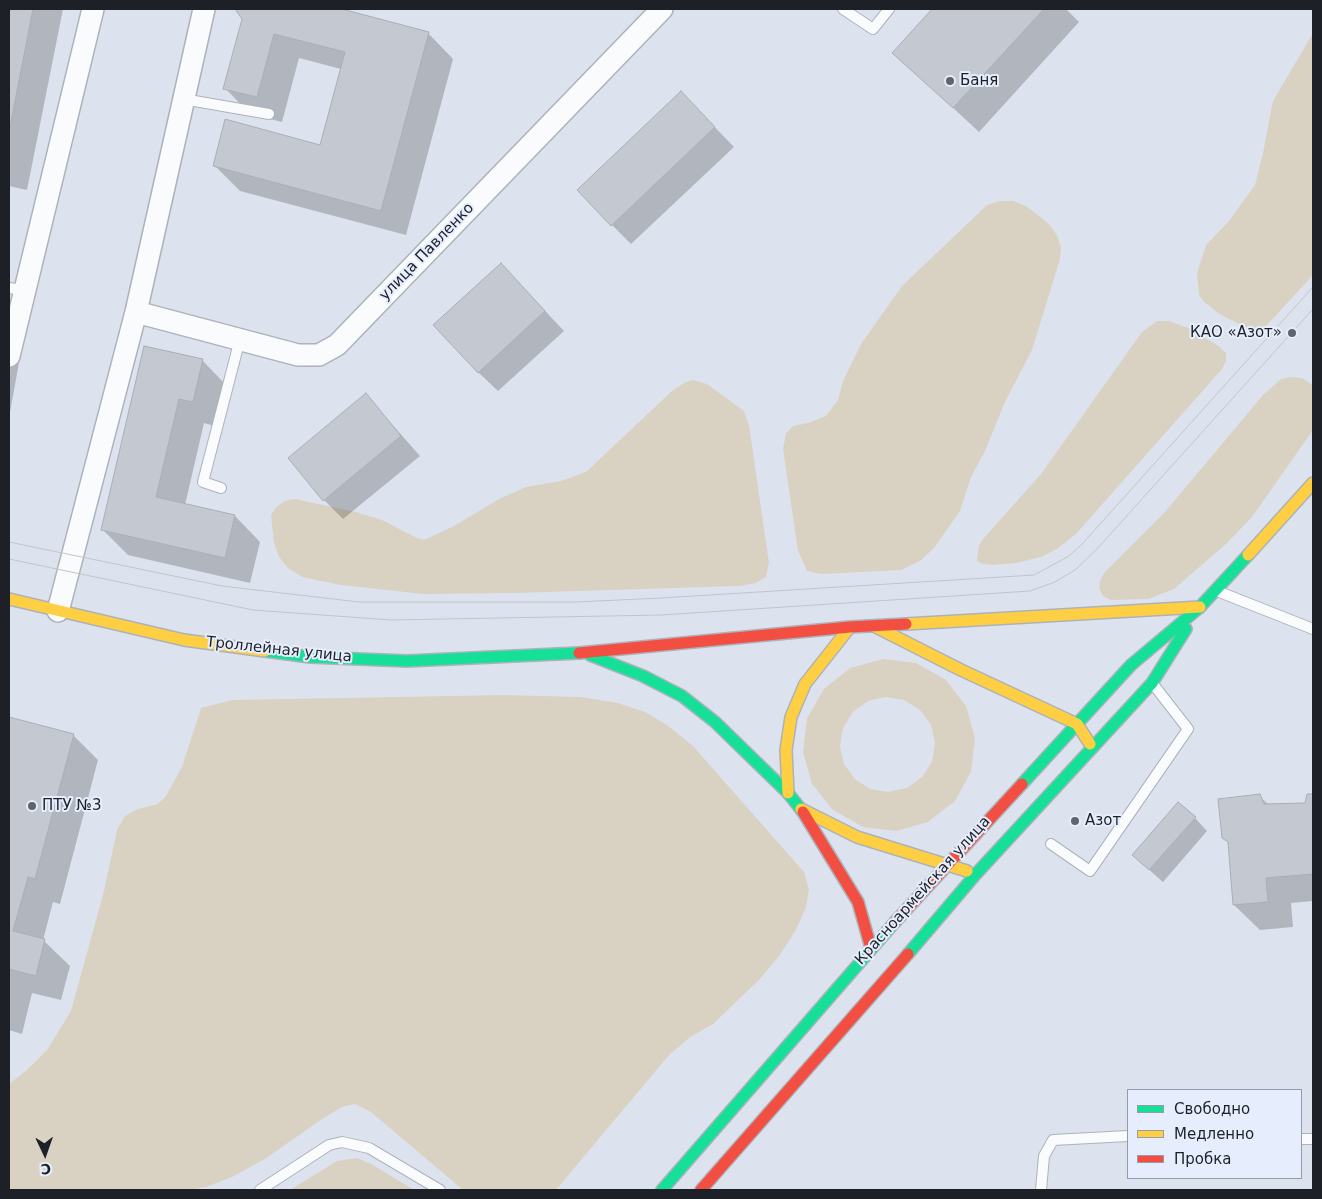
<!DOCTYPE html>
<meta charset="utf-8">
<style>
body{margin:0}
#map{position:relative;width:1322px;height:1199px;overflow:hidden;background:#dde3ee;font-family:"DejaVu Sans",sans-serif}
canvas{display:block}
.frame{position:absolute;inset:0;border:10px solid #1d2127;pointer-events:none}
.legend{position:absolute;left:1127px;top:1089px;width:175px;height:90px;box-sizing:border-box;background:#e6eefd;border:1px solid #969ca7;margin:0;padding:6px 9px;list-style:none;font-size:15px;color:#1d2127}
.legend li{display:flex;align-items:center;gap:10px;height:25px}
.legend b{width:25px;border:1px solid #969ca7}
.north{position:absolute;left:20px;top:1129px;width:50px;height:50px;-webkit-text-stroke:4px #e6eefd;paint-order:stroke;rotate:177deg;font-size:14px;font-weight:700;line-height:20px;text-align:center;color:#1d2127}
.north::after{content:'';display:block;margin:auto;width:18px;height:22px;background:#1d2127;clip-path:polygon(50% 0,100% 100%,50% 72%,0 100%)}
</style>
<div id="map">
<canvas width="1322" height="1199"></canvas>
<div class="frame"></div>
<ul class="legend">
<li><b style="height:6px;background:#16e098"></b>Свободно</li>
<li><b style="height:6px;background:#ffcf43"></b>Медленно</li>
<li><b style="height:6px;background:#f24e42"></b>Пробка</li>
</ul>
<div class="north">С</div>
</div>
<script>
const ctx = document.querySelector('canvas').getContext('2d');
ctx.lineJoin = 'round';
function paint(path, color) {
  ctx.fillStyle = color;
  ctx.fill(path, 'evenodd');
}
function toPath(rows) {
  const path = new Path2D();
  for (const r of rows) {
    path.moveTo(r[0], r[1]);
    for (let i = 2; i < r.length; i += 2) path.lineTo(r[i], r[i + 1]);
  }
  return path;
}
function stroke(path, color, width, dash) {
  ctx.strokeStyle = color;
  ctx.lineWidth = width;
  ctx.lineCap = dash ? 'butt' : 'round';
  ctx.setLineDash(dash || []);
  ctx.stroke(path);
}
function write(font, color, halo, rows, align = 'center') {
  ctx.font = font + ' "DejaVu Sans",sans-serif';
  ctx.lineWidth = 4;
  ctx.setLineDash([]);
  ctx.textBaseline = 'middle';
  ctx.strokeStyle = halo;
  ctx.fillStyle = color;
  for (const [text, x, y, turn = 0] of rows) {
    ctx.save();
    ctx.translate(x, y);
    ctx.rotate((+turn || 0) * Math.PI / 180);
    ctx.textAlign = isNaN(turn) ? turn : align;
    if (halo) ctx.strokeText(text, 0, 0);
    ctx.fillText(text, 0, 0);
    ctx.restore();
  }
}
paint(toPath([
 [1313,33,1313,275,1267,325,1260,330,1254,331,1221,315,1204,302,1199,295,1197,273,1206,245,1229,221,1255,185,1263,153,1273,101],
 [999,201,1013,201,1026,206,1048,223,1057,235,1061,248,1060,259,1032,350,1005,402,985,451,971,477,960,511,934,548,920,561,901,570,821,574,807,571,798,551,783,449,786,433,793,426,808,423,826,416,838,400,843,381,861,344,902,286,987,205],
 [1157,321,1169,321,1191,329,1220,347,1226,353,1226,361,1222,369,1076,534,1057,549,1041,557,1016,563,993,565,983,564,977,561,979,545,983,539,1041,474,1142,332],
 [1291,377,1302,378,1313,385,1313,430,1252,517,1226,544,1174,589,1148,599,1111,600,1103,596,1099,588,1100,581,1104,573,1165,512,1263,395,1281,379],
 [693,380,707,384,744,411,749,425,769,563,766,577,756,583,740,586,515,593,423,594,341,585,302,577,288,568,279,557,274,543,271,515,276,507,285,501,295,499,356,512,382,520,417,538,424,540,454,526,499,499,526,487,561,481,586,472,672,391,684,383],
 [883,659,916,663,946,680,966,706,975,738,971,772,955,801,928,822,896,831,863,827,833,810,812,784,803,752,807,718,824,689,850,668],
 [886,697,904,700,920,710,931,725,935,743,932,762,922,777,907,788,888,792,870,789,855,779,844,764,840,746,843,728,853,712,868,701],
 [504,695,581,697,618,703,645,712,667,725,693,746,804,872,809,890,806,907,796,930,779,956,759,980,713,1024,689,1038,669,1055,556,1190,463,1190,371,1112,355,1104,342,1107,322,1119,265,1159,232,1177,206,1187,188,1190,9,1190,9,1084,28,1069,47,1050,71,1011,104,891,117,830,125,816,138,809,158,804,166,796,182,767,201,708,232,700],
 [357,1158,373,1165,414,1190,290,1190,337,1161]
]), '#d9d2c3');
paint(toPath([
 [9,9,63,9,27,190,9,186],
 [237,9,337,9,428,33,453,59,406,235,240,191,214,165,321,146,341,69,299,58,282,122,250,114,225,88,244,19],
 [934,9,1066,9,1079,22,979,132,894,53],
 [700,112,734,147,631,244,612,225],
 [501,264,564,331,498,391,478,372],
 [9,319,24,335,9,418],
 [145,347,202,360,227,386,218,427,204,423,185,505,235,516,260,542,250,583,128,555,102,529],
 [366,395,420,456,343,519,324,500],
 [9,718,73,735,98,760,60,904,53,902,43,940,70,966,61,1000,32,993,22,1034,9,1030],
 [1313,795,1313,901,1291,903,1293,927,1260,930,1234,905,1229,843,1223,837,1259,796,1269,805,1306,804,1308,796],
 [1195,818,1207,831,1163,882,1146,867]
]), '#0003');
const building = toPath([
 [9,9,33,9,9,132,9,9],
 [235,9,342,9,429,32,381,211,213,166,225,119,320,145,345,52,274,34,257,97,223,89,242,19,235,9],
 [932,9,1044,9,953,108,892,53,932,9],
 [681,91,715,127,611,226,577,190,681,91],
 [501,263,545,311,478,373,433,325,501,263],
 [144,346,203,359,193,402,179,399,156,497,235,515,225,558,101,530,144,346],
 [366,393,401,436,323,501,288,458,366,393],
 [9,717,74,734,35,879,28,877,13,931,45,939,36,976,9,969,9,717],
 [1260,794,1264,804,1305,803,1307,794,1313,794,1313,874,1266,878,1268,902,1233,905,1228,842,1222,838,1218,799,1260,794],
 [1178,802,1196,817,1149,870,1132,855,1178,802]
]);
paint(building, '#c4c9d1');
stroke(building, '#a9aeb6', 1);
const lane = toPath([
 [843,9,873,29,889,9],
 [183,99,269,114],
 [9,288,24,290],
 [221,488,203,482,240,339],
 [1217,591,1313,629],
 [1051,844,1090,871,1188,729,1153,684],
 [1301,1139,1313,1139],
 [260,1190,329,1145,342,1142,369,1148,440,1190],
 [1041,1190,1044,1156,1053,1140,1128,1136]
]);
const street = toPath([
 [136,312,298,355,319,355,337,345,662,9],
 [9,356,93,9],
 [58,611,136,312,204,9]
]);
const fast = toPath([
 [265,651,310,657,407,661,579,653],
 [590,655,643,676,682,696,715,722,788,793,803,812],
 [1022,784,1131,665,1200,607,1248,555],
 [908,954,976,874,1152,683,1186,629],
 [662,1190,895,922]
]);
const slow = toPath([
 [1248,555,1313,483],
 [9,599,184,640,265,651],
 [906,624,1200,607],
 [874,626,961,670,1077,724,1090,744],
 [788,793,786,750,791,717,805,684,850,627],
 [801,809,857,837,967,871]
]);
const jam = toPath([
 [579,653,850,627,906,624],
 [803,812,858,902,871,948],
 [895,922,1022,784],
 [701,1190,908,954]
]);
stroke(lane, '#adb2ba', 12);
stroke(street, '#adb2ba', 24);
stroke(fast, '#adb2ba', 14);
stroke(slow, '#adb2ba', 14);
stroke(jam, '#adb2ba', 14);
stroke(lane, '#fafbfc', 10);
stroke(street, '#fafbfc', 21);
stroke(fast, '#16e098', 11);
stroke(slow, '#ffcf43', 11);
stroke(jam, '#f24e42', 11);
stroke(toPath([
 [9,542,222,586,359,602,576,602,661,598,1034,575,1069,556,1083,543,1313,287],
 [9,559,253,610,391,620,661,615,1030,591,1055,582,1075,570,1096,550,1313,309]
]), '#c3c4c8', 1);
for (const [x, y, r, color] of [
 [950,81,5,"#60656d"],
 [1292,333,5,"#60656d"],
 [32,806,5,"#60656d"],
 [1075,821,5,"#60656d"]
]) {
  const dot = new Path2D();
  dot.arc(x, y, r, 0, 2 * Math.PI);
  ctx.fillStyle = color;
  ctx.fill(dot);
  stroke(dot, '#e6eefd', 2);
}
write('15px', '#1d2127', '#e6eefd', [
 ["Баня",960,81],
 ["КАО «Азот»",1282,333,"right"],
 ["ПТУ №3",42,806],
 ["Азот",1085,821]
], 'left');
write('15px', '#1d2127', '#e6eefd', [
 ["улица Павленко",427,252,-46],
 ["Троллейная улица",279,650,6],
 ["Красноармейская улица",923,891,-48]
]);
</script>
